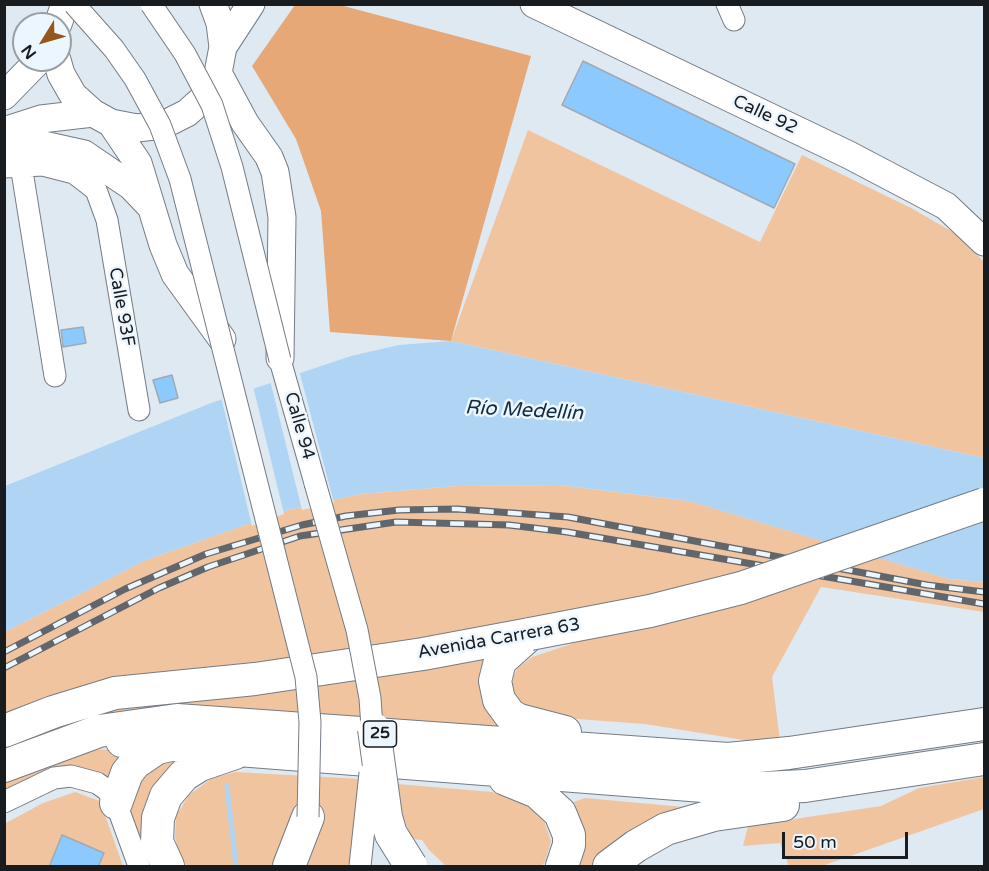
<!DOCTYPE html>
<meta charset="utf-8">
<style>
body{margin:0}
#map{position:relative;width:989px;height:871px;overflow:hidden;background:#dfe9f2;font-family:"Varela Round",sans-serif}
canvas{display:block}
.frame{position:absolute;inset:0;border:6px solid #191c1f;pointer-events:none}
.north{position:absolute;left:12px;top:12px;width:60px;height:60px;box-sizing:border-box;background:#ecf6ff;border:2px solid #989fa5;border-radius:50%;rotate:233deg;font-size:16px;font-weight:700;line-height:24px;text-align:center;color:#191c1f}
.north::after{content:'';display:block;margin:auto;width:21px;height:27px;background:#95571b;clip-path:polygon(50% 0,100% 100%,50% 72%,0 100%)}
.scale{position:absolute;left:782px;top:832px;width:126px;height:27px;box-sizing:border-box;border:3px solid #191c1f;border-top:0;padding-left:8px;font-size:18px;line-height:21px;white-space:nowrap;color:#191c1f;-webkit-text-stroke:4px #ecf6ff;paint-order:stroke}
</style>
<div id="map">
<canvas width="989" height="871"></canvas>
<div class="frame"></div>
<div class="north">N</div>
<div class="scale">50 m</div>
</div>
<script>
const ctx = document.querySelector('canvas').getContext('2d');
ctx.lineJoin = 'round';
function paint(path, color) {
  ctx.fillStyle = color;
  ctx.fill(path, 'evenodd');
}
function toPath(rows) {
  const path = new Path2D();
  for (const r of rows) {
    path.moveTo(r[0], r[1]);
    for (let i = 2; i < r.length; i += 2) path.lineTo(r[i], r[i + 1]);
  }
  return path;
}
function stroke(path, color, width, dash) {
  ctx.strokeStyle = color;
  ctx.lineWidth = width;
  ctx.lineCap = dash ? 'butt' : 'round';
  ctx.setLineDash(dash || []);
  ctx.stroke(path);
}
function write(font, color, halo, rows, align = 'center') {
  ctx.font = font + ' "Varela Round",sans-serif';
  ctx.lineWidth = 5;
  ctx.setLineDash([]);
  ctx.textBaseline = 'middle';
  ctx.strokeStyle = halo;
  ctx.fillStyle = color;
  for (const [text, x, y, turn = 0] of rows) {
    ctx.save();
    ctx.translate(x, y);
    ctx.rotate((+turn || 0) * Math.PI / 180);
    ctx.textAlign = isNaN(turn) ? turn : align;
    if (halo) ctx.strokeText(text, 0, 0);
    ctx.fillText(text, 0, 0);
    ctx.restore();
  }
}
paint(toPath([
 [528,130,760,242,802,155,911,208,958,235,984,262,984,458,451,341],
 [559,485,689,501,949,579,984,582,984,612,821,587,772,677,780,741,744,740,645,724,550,717,529,711,514,696,512,678,518,668,532,657,580,641,687,617,637,601,5,720,5,632,146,560,288,510,360,494,456,486],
 [489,655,520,734,282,715,5,759,5,739,118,705],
 [130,748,112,781,5,793,4,777,77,751],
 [190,758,158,866,150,866,129,813,129,790,149,761],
 [236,772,361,779,351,866,187,866,179,856,175,837,176,816,189,795,212,778],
 [984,777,984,809,822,866,789,866,780,843,743,846,748,826,881,806,919,788],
 [398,784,492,792,527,803,544,821,551,841,545,862,541,866,446,866,429,850,422,840,412,839,402,814],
 [75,792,100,801,123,866,5,866,4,824,43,803],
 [585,798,706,809,601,866,576,866,568,804]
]), '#f1c4a0');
paint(toPath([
 [295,5,340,5,531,56,451,341,330,332,321,211,296,139,252,66]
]), '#e5a876');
paint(toPath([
 [451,341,984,458,984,582,949,579,689,501,559,485,456,486,360,494,288,510,146,560,5,632,5,486,211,403,351,356,399,345]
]), '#b0d4f4');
paint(toPath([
 [299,370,334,503,302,510,270,380],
 [253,386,284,514,252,526,221,397]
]), '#dfe9f2');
stroke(toPath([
 [227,786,236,866]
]), '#b0d4f4', 5);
const building = toPath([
 [583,61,795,164,774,208,562,105,583,61],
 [83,327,86,343,63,347,61,330,83,327],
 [172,375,178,398,160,403,153,380,172,375],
 [62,835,104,853,98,867,49,867,62,835]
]);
paint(building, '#8cc9fe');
stroke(building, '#a1aab2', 1.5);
const minor = toPath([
 [727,4,734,20],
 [21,165,55,376],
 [4,167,43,165,74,173,96,190,107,220,139,410],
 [280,360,315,483],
 [4,802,54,778,71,776,97,783,107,790,116,803,139,866]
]);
const major = toPath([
 [534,4,849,155,946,206,984,242],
 [58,24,65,4],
 [223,47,251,4],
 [57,60,61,74,73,95,93,113,111,123,137,128,163,125,187,113,206,96,218,73,223,47,220,23,213,4],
 [218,73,245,123,269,157,275,172,282,217,280,358],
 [4,96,39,60],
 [111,123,138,163,163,245,175,274,222,339],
 [4,131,41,119,93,113],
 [4,144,30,142,84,154,131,186,151,207]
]);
const highway = toPath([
 [530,634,500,661,495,681,499,700,510,715,519,720,565,732],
 [4,731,53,712,115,693,255,679,423,654,530,634],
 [122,741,742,789,805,786,984,759],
 [4,766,99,731,177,720,728,759,789,753,984,724],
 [505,779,537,792,560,813,569,835,569,845,562,866],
 [116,803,127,773,135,763,157,748,171,745],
 [168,866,157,842,158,818,166,796,184,775,200,765,235,753],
 [289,866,308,817],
 [609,866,636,846,666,829,714,815,783,805]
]);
stroke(minor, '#747c84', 23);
stroke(major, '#747c84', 29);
stroke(highway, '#747c84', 34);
stroke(minor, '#fff', 21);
stroke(major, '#fff', 27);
stroke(highway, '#fff', 32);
const rail = toPath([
 [4,652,125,589,206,554,302,525,346,516,399,510,457,509,568,517,927,585,984,592],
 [4,668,159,588,208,567,300,536,396,522,509,525,567,532,984,604]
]);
stroke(rail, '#61666c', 7);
stroke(rail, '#ecf6ff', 4.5, [14]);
const minorBridge = toPath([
 [74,4,114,49,135,79,160,125,180,179,306,677,310,722,308,817],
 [151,4,185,54,212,105,232,167,280,360],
 [315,483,357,630,370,698,373,742],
 [360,866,370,773]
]);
const highwayBridge = toPath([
 [530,634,650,611,741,588,984,504],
 [374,729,386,817,391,834,411,866]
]);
stroke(minorBridge, '#747c84', 23, []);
stroke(highwayBridge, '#747c84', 34, []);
stroke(minorBridge, '#fff', 21);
stroke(highwayBridge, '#fff', 32);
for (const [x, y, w] of [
 [380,734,33]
]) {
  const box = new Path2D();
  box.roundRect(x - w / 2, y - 13, w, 26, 4.5);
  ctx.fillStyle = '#ecf6ff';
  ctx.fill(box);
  stroke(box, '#191c1f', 1.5);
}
write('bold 16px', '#191c1f', null, [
 ["25",380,734]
]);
write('18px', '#191c1f', '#ecf6ff', [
 ["Calle 92",765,115,25],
 ["Calle 93F",121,307,80],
 ["Calle 94",299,426,74],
 ["Avenida Carrera 63",499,639,-10]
]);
write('italic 20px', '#112c41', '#ecf6ff', [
 ["Río Medellín",524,411,3]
]);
</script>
